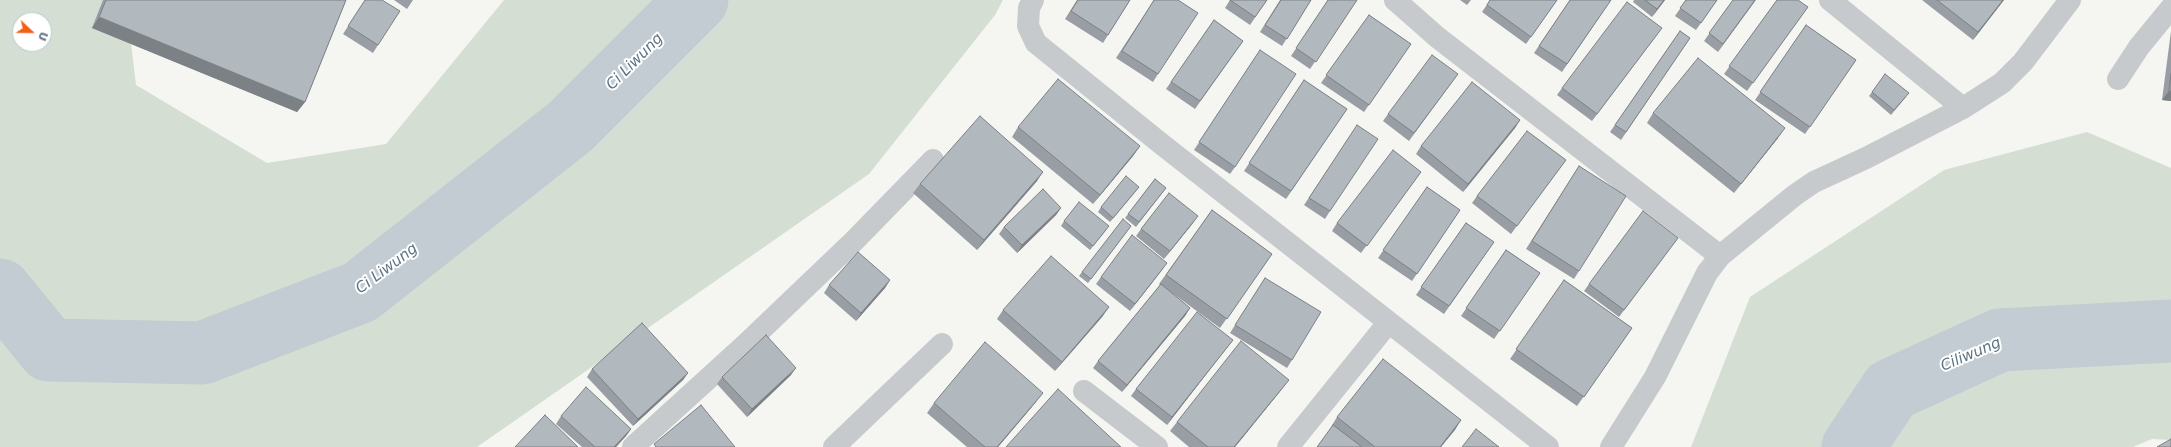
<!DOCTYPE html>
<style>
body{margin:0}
#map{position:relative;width:2171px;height:447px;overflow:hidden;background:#f5f6f1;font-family:"DejaVu Sans",sans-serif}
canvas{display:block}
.north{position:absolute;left:12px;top:12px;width:40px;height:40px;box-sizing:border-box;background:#fff;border:1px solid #c0c7ce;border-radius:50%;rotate:112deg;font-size:11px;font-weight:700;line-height:16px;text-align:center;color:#617285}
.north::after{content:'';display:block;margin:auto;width:14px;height:18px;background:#f35f14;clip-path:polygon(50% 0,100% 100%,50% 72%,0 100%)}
</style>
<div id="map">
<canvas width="2171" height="447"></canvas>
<div class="north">U</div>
</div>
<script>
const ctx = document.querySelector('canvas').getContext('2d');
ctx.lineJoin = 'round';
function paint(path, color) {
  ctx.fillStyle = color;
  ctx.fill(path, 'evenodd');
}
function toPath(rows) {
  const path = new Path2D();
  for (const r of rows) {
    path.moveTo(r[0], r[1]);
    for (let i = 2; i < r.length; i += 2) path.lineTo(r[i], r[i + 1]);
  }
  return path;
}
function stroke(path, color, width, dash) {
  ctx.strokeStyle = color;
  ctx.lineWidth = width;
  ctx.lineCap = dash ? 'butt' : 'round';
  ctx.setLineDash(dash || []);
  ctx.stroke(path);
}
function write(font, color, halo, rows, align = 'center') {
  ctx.font = font + ' "DejaVu Sans",sans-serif';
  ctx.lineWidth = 4;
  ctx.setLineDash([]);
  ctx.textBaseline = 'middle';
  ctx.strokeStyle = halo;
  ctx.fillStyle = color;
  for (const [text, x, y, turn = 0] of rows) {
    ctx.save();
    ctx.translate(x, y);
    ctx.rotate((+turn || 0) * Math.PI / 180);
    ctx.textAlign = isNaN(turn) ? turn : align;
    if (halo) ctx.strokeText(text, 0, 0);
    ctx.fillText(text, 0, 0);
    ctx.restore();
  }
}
paint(toPath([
 [0,0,126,0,136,85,267,163,386,144,504,0,1003,0,995,15,869,174,477,447,0,447],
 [20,20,44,20,44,44,20,44],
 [2087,132,2171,168,2171,440,2152,439,2133,447,1691,447,1750,297,1944,170]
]), '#d5ded2');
stroke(toPath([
 [0,290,49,350,202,353,360,292,571,126,697,0],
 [1853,447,1891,390,2000,340,2171,331]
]), '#c2ccd2', 63);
stroke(toPath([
 [1033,0,1029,8,1028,26,1036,43,1164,146,1548,447],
 [1395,0,1437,37,1720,256],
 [1830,0,1963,108],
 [2118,79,2139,47,2171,8],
 [1084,391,1157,447],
 [633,447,744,346,854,241,933,160],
 [834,447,942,344],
 [1288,447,1388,323],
 [1611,447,1655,377,1707,273,1720,256,1795,195,1814,182,1866,158,1963,108,2002,83,2023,62,2070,0]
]), '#c7cacd', 22);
paint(toPath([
 [103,0,346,0,305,102,297,112,92,28],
 [365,0,382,0,378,45,373,53,343,34],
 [394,0,413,0,407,9],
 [1077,0,1130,0,1103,43,1065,19],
 [1154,0,1178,0,1158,74,1153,82,1116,58],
 [1230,0,1267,0,1250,25,1225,8],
 [1280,0,1311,0,1282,46,1260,32],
 [1328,0,1357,0,1310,69,1291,56],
 [1460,0,1471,0,1467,5],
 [1490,0,1557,0,1526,44,1482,12],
 [1570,0,1611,0,1562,72,1534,53],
 [1634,0,1665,0,1652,17,1633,2],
 [1686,0,1717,0,1696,30,1675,16],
 [1733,0,1756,0,1718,52,1704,41],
 [1777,0,1808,7,1747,91,1724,74],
 [1922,0,2004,0,1973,40],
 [1369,15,1411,44,1364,112,1321,83],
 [1214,20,1243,41,1195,109,1166,89],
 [1806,25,1856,60,1805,134,1755,100],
 [1662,28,1592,121,1557,95,1562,88],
 [1680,31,1690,38,1621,140,1610,132],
 [2171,31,2171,101,2162,100],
 [1260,50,1235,167,1230,174,1194,150],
 [1458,74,1409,141,1383,121,1388,114],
 [1304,80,1347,109,1286,199,1244,171],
 [1872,92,1906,97,1891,115,1869,96],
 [1653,113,1778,138,1734,193,1647,123],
 [1520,120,1515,128,1463,192,1416,154,1421,146],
 [1018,127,1140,146,1133,156,1093,204,1012,137],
 [1352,133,1330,211,1325,219,1304,205],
 [1566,160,1511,234,1472,203,1477,196],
 [1579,166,1579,271,1574,279,1526,249],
 [1155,179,1166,188,1136,227,1125,218],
 [1416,179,1361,253,1332,231,1337,223],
 [1037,181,977,250,913,193,920,184],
 [1139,187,1110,222,1098,212,1101,207],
 [1427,187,1460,210,1412,281,1378,258],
 [1061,208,1056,215,1017,253,999,234,1004,227],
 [1212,210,1272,254,1220,328,1168,290,1190,308,1185,316,1122,392,1093,368,1098,361,1160,285,1159,284],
 [1064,221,1106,230,1090,250,1061,226],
 [1193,223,1164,259,1136,236,1141,229],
 [1466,223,1494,242,1444,314,1416,295],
 [1131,226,1088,283,1079,276,1082,272],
 [1678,238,1619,317,1584,291,1589,284],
 [1506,250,1540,273,1494,339,1461,316],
 [1162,270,1130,311,1096,284,1101,277],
 [1265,278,1292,360,1287,368,1230,333],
 [890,280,885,288,856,321,824,293,829,285],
 [1564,280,1632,328,1577,406,1510,359],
 [1109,307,1102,317,1055,371,997,319,1003,310],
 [1233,340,1167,425,1131,396,1136,389],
 [592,369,688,373,683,380,633,426,587,377],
 [791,375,747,417,717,384,722,377],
 [1282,389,1235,447,1189,447,1170,431,1177,422],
 [1036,402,998,447,967,447,927,413,934,403],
 [561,416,631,429,626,436,616,447,582,447,556,424],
 [1337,417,1461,420,1441,447,1317,447,1332,428,1331,427]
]), '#989ea3');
paint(toPath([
 [1664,0,1665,0,1652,17,1657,9],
 [2003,0,2004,0,1973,40,1978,32],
 [99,17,305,102,297,112,92,28],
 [2169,91,2171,91,2171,101,2162,100],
 [1520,120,1515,128,1463,192,1468,184],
 [1785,128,1778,138,1734,193,1741,184],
 [1140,146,1133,156,1093,204,1100,195],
 [1043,172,1037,181,977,250,984,240],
 [1139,187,1136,191,1110,222,1113,218],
 [1061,208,1056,215,1017,253,1022,245],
 [1198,216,1193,223,1164,259,1170,251],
 [1167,263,1162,270,1130,311,1135,304],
 [890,280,885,288,856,321,861,313],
 [1109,307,1102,317,1055,371,1062,362],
 [1190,308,1185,316,1122,392,1127,385],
 [1233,340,1227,347,1167,425,1172,417],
 [796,368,791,375,747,417,752,409],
 [688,373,683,380,633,426,638,419],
 [1289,380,1282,389,1235,447,1234,447],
 [1043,393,1036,402,998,447,997,447],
 [1461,420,1455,430,1441,447,1440,447],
 [631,429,626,436,616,447,614,447]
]), '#7c8185');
const building = toPath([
 [106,0,346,0,305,102,99,17,106,0],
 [365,0,382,0,400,11,378,45,348,26,365,0],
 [1078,0,1130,0,1108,35,1071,11,1078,0],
 [1154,0,1178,0,1198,13,1158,74,1122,51,1154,0],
 [1230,0,1267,0,1255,17,1230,0],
 [1281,0,1311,0,1287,39,1265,25,1281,0],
 [1328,0,1357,0,1316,62,1296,48,1328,0],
 [1490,0,1557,0,1531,37,1487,5,1490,0],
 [1570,0,1611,0,1567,64,1539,46,1570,0],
 [1645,0,1664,0,1657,9,1645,0],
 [1686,0,1717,0,1701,23,1680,8,1686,0],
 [1733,0,1755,0,1723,44,1709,33,1733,0],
 [1777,0,1798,0,1808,7,1753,83,1729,66,1777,0],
 [1937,0,2003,0,1978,32,1937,0],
 [1627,2,1662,28,1597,114,1562,88,1627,2],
 [1369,15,1411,44,1369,105,1326,75,1369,15],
 [1214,20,1243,41,1200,101,1171,82,1214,20],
 [1806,25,1856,60,1810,127,1760,92,1806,25],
 [1680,31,1690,38,1626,132,1615,125,1680,31],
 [1260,50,1296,74,1235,167,1199,142,1260,50],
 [1432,55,1458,74,1414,133,1388,114,1432,55],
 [1698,58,1785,128,1741,184,1653,113,1698,58],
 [1885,74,1909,93,1894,110,1872,92,1885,74],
 [2171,74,2171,91,2169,91,2171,74],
 [1058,79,1140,146,1100,195,1018,127,1058,79],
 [1304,80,1347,109,1291,191,1249,163,1304,80],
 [1472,82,1520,120,1468,184,1421,146,1472,82],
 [980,116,1043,172,984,240,920,184,980,116],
 [1357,125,1378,139,1330,211,1309,198,1357,125],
 [1527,131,1566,160,1517,226,1477,196,1527,131],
 [1393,150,1421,172,1367,246,1337,223,1393,150],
 [1579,166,1626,196,1579,271,1532,241,1579,166],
 [1126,176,1139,187,1113,218,1101,207,1126,176],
 [1155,179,1166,188,1139,222,1128,214,1155,179],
 [1427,187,1460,210,1417,274,1383,250,1427,187],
 [1043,189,1061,208,1022,245,1004,227,1043,189],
 [1169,193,1198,216,1170,251,1141,229,1169,193],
 [1079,202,1109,226,1093,246,1064,221,1079,202],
 [1212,210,1272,254,1227,319,1166,275,1212,210],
 [1643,211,1678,238,1624,310,1589,284,1643,211],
 [1123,219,1131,226,1091,279,1082,272,1123,219],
 [1466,223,1494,242,1449,306,1421,287,1466,223],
 [1132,235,1167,263,1135,304,1101,277,1132,235],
 [1506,250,1540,273,1500,331,1466,308,1506,250],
 [858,252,890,280,861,313,829,285,858,252],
 [1051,256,1109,307,1062,362,1003,310,1051,256],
 [1265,278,1321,312,1292,360,1235,325,1265,278],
 [1564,280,1632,328,1584,397,1516,349,1564,280],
 [1161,284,1190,308,1127,385,1098,361,1161,284],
 [1197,312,1233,340,1172,417,1136,389,1197,312],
 [642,323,688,373,638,419,592,369,642,323],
 [766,335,796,368,752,409,722,377,766,335],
 [1241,341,1289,380,1234,447,1208,447,1177,422,1241,341],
 [985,342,1043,393,997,447,985,447,934,403,985,342],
 [1383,359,1461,420,1440,447,1375,447,1337,417,1383,359],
 [586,387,631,429,614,447,595,447,561,416,586,387],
 [1058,389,1121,447,1006,447,1058,389],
 [701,405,735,447,656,447,654,444,701,405],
 [545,415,578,447,515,447,545,415],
 [1333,425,1362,447,1317,447,1333,425],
 [1476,429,1499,447,1462,447,1476,429],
 [2171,439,2171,447,2157,447,2171,439]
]);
paint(building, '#b1b8be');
stroke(building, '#7c8185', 1);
write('italic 15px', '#5d7483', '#fff', [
 ["Ci Liwung",635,62,-45],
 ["Ci Liwung",387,269,-37],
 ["Ciliwung",1971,355,-23]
]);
</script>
